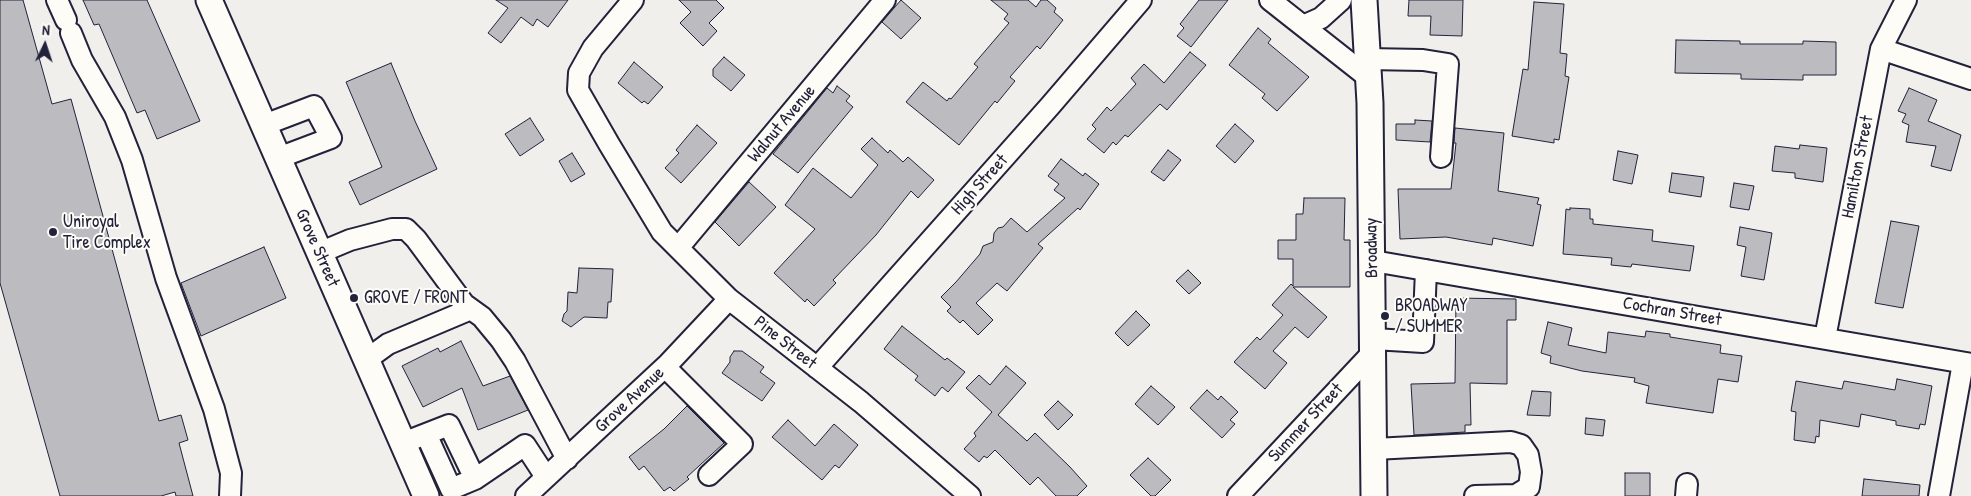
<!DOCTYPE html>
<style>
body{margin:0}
#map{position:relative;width:1971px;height:496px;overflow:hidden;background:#f0efec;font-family:"Patrick Hand",sans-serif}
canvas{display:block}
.north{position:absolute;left:20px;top:20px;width:50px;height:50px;-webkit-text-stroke:4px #fdfcf7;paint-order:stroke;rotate:4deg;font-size:14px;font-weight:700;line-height:20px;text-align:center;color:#22223b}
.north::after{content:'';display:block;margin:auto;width:18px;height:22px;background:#22223b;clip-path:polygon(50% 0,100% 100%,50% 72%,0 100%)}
</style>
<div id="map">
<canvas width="1971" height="496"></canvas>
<div class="north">N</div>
</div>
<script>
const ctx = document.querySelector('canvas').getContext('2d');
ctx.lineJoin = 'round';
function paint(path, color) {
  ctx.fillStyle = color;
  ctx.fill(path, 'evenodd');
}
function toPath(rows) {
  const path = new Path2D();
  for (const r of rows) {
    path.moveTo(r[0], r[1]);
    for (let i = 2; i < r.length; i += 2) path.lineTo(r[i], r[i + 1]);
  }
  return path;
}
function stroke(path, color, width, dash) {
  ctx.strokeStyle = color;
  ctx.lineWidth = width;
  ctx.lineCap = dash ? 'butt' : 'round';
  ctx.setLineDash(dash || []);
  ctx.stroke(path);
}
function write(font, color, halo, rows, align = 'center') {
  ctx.font = font + ' "Patrick Hand",sans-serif';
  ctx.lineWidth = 4;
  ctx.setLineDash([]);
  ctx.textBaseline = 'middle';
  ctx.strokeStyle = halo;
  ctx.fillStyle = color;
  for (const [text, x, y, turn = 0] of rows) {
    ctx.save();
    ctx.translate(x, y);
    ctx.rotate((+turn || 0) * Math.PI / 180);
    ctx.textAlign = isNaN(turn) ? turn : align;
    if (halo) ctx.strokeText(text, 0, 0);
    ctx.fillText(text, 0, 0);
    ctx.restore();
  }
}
const building = toPath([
 [0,0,23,0,52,104,71,99,159,421,181,415,188,440,179,443,193,496,176,496,175,492,161,496,60,496,0,283,0,0],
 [83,0,147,0,200,121,157,139,145,110,137,113,99,24,94,25,83,0],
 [496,0,568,0,548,27,537,19,533,26,521,17,501,43,488,33,508,8,496,0],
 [679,0,716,0,724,8,709,23,717,31,703,46,680,23,691,12,679,0],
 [901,0,921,18,901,39,882,22,901,0],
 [991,0,1028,0,1036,7,1041,0,1047,0,1056,8,1054,12,1063,20,1040,49,1037,46,1010,77,1015,81,997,103,995,101,959,145,906,102,923,82,947,101,949,98,951,99,978,67,974,64,1009,23,1004,19,1008,14,991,0],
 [1199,0,1228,0,1191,47,1177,36,1184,28,1180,24,1199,0],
 [1409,0,1463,0,1462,36,1430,35,1431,16,1408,16,1409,0],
 [1534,2,1564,4,1560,53,1567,54,1565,76,1569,77,1559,140,1554,139,1554,143,1512,136,1523,69,1528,70,1534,2],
 [1258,28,1271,39,1268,43,1309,77,1277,111,1262,98,1265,94,1229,65,1258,28],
 [1676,40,1740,41,1740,44,1803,44,1803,41,1836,42,1836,75,1803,75,1803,80,1741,79,1741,74,1675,73,1676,40],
 [1190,52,1206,65,1167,110,1160,104,1128,137,1125,135,1116,145,1113,142,1104,153,1087,139,1096,129,1092,125,1107,107,1111,111,1136,84,1131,78,1144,64,1164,83,1190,52],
 [724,57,745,75,731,91,713,76,713,69,724,57],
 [634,62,663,87,648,104,644,101,642,103,618,83,634,62],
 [391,63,415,121,437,169,360,205,349,182,382,167,346,82,391,63],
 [837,86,850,96,846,101,853,107,798,173,773,154,827,88,833,93,837,86],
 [1909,88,1937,100,1928,121,1961,135,1951,171,1931,166,1936,146,1906,142,1909,125,1902,122,1906,114,1898,111,1909,88],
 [530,118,544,140,520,156,505,134,530,118],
 [1415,120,1432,121,1430,142,1396,140,1396,124,1415,124,1415,120],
 [1235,124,1254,141,1235,163,1216,146,1235,124],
 [697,125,717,143,681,183,665,168,679,153,676,150,697,125],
 [1455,128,1504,133,1498,191,1539,198,1537,204,1541,205,1533,246,1493,238,1492,245,1446,237,1400,239,1398,189,1451,189,1456,143,1454,143,1455,128],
 [872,138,888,153,890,150,903,162,908,157,934,180,918,198,911,191,876,235,833,280,836,283,814,306,807,299,805,302,774,273,815,229,785,205,813,168,851,198,878,165,861,149,872,138],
 [1800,145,1827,148,1823,182,1795,178,1795,173,1772,171,1775,146,1799,149,1800,145],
 [1168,150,1181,160,1164,181,1151,172,1168,150],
 [1618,151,1638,155,1632,184,1613,180,1618,151],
 [572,153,585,174,571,182,559,161,572,153],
 [1061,159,1083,176,1085,173,1099,184,1080,210,1078,208,1038,244,1043,248,1007,291,997,283,976,303,993,320,978,335,963,320,960,323,947,311,951,307,941,297,956,282,980,254,983,246,993,242,994,233,998,228,1003,227,1011,218,1027,232,1065,198,1054,190,1059,184,1048,176,1061,159],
 [1672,173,1704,177,1701,197,1669,192,1672,173],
 [749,182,776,207,739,246,715,222,749,182],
 [1734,183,1754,186,1749,210,1730,207,1734,183],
 [1304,198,1345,198,1344,240,1350,240,1350,287,1293,287,1327,317,1308,338,1295,327,1273,351,1287,363,1265,389,1234,362,1257,337,1260,340,1283,315,1272,305,1291,284,1293,286,1293,259,1278,259,1278,240,1296,240,1296,214,1303,214,1304,198],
 [1570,208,1590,209,1590,219,1593,219,1593,224,1653,230,1652,241,1694,246,1690,271,1632,264,1631,267,1611,265,1612,258,1563,254,1566,209,1570,210,1570,208],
 [1891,221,1919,226,1903,308,1875,303,1891,221],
 [1740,227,1772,233,1764,280,1741,276,1746,247,1737,245,1740,227],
 [264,247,286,298,201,336,181,283,264,247],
 [579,268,613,269,611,302,608,302,607,318,584,317,571,327,562,321,564,314,567,311,568,292,577,293,579,268],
 [1188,270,1201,283,1189,294,1176,281,1188,270],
 [1456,298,1516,299,1516,320,1507,320,1507,384,1470,383,1471,425,1465,425,1465,432,1414,435,1411,384,1455,383,1456,298],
 [1136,311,1150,325,1128,346,1115,333,1136,311],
 [1548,322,1572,328,1568,345,1606,353,1608,332,1645,337,1646,331,1670,334,1670,337,1721,345,1720,353,1742,356,1738,382,1718,379,1713,413,1646,403,1649,386,1634,382,1635,378,1582,371,1550,363,1551,356,1541,353,1548,322],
 [902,326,945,360,947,358,965,372,948,392,942,387,935,396,915,380,918,376,884,349,902,326],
 [461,341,483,386,510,376,528,410,478,430,462,388,423,407,402,366,438,348,440,352,461,341],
 [734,351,742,351,764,367,760,372,775,383,762,401,722,373,730,362,730,357,734,351],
 [1006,366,1026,383,998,415,1027,441,1035,433,1070,467,1087,486,1077,496,1056,496,1038,477,1030,485,995,450,987,458,984,456,979,462,964,449,976,436,974,433,992,412,966,388,979,375,990,385,1006,366],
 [1897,379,1932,386,1925,425,1920,424,1919,429,1896,425,1896,421,1861,414,1859,427,1820,420,1819,437,1816,436,1815,443,1794,440,1796,412,1791,411,1796,381,1842,389,1844,381,1895,390,1897,379],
 [1151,386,1175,407,1158,425,1135,404,1151,386],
 [1207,390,1218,400,1221,396,1238,412,1230,420,1235,424,1222,438,1190,408,1207,390],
 [1532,391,1551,392,1550,416,1527,415,1532,391],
 [1058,401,1073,415,1058,430,1044,415,1058,401],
 [687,406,724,443,687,477,689,479,674,491,670,487,664,491,644,466,639,470,629,457,664,429,687,406],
 [1586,418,1605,420,1603,436,1585,434,1586,418],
 [788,420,815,446,834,424,858,445,839,468,835,465,822,480,772,437,788,420],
 [1148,458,1171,480,1155,496,1151,496,1130,475,1148,458],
 [1625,473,1650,473,1650,496,1625,496,1625,473],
 [1864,479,1920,485,1919,496,1862,496,1864,479]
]);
paint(building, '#bcbcc0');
stroke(building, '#22223b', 1);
const minor = toPath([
 [57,0,66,20],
 [633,0,593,48,579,73,578,90,609,144,662,232,729,299,861,402,970,496],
 [1270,0,1369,78],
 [1303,26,1321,18,1341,0],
 [71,33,82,60,115,117,132,160,166,278,214,409,231,473,230,496],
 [1881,49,1971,79],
 [1367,59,1423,60,1448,64,1441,157],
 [264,125,314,106,331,138,278,158],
 [678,248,885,0],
 [319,253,350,240,392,229,406,229,416,239,464,304,482,317,501,340,515,361,567,459],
 [1373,261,1971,364],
 [1825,338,1881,49,1906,0],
 [1374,339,1423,342,1426,270],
 [366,360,388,344,471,309],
 [665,367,742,444,709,475],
 [817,368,1050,106,1141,0],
 [426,434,451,489,475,479],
 [403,443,449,425,475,479,525,445,546,477],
 [1374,449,1511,442,1521,445,1528,455,1531,472,1529,487,1516,495,1475,496],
 [526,496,668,364,729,299],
 [1238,496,1374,351],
 [1686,496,1687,484],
 [1939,496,1963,363]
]);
const major = toPath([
 [209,0,426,496],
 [1364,0,1370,103,1374,496]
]);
stroke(minor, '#22223b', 24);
stroke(major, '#22223b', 29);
stroke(minor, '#fdfcf7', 20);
stroke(major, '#fdfcf7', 25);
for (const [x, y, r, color] of [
 [53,232,5,"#22223b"],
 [354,298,5,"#22223b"],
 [1385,316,5,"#22223b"]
]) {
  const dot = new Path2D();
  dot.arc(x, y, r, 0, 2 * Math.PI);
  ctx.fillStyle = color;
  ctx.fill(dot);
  stroke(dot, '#fdfcf7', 2);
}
write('18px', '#22223b', '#fdfcf7', [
 ["Walnut Avenue",782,124,-50],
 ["Hamilton Street",1858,167,-79],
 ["High Street",980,185,-48],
 ["Grove Street",317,248,66],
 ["Broadway",1372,248,-91],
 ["Cochran Street",1672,312,10],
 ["Pine Street",785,343,38],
 ["Grove Avenue",630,400,-43],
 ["Summer Street",1306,423,-47]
]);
write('18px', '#22223b', '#fdfcf7', [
 ["Uniroyal",63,222],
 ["Tire Complex",63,243],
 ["GROVE / FRONT",364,298],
 ["BROADWAY",1395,306],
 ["/ SUMMER",1395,327]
], 'left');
</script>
